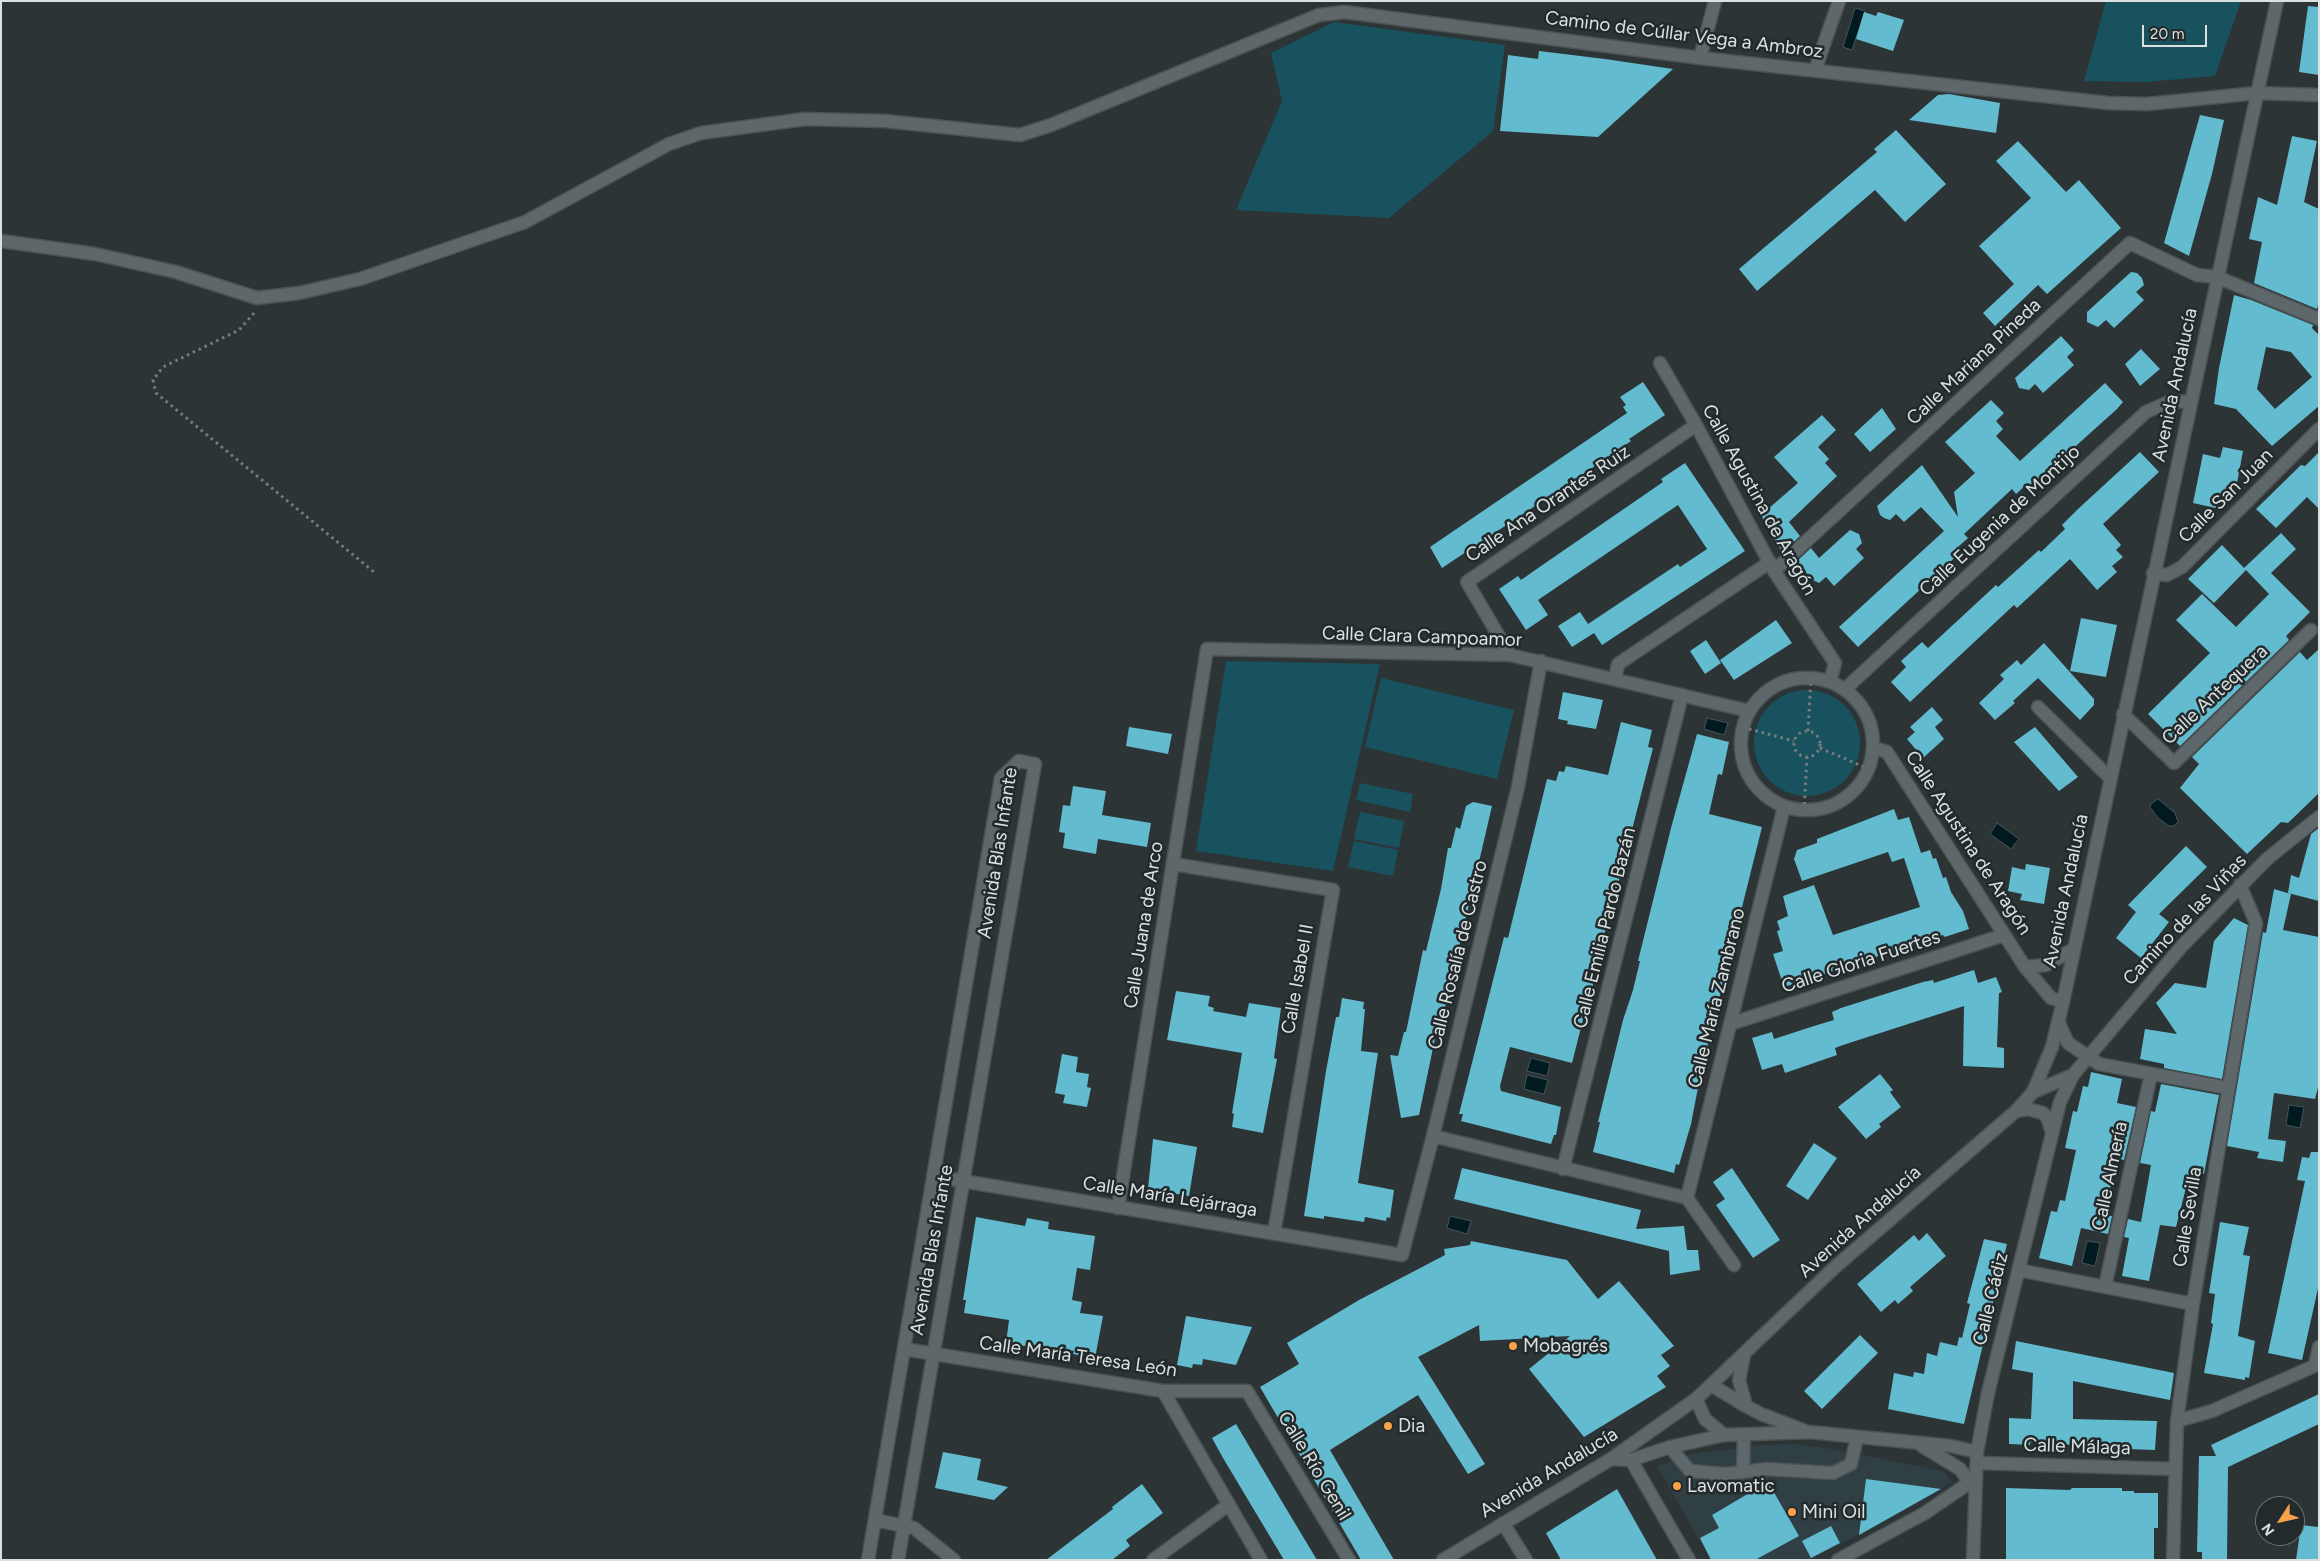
<!DOCTYPE html>
<meta charset="utf-8">
<style>
body{margin:0}
#map{position:relative;width:2320px;height:1561px;overflow:hidden;background:#2c3436;font-family:Figtree,sans-serif}
canvas{display:block}
.frame{position:absolute;inset:0;border:2px solid #dbe0e1;pointer-events:none}
.north{position:absolute;left:2255px;top:1496px;width:50px;height:50px;box-sizing:border-box;background:#222a2c;border:1px solid #6c7374;border-radius:50%;rotate:235deg;font-size:14px;font-weight:700;line-height:20px;text-align:center;color:#dbe0e1}
.north::after{content:'';display:block;margin:auto;width:18px;height:22px;background:#f7a148;clip-path:polygon(50% 0,100% 100%,50% 72%,0 100%)}
.scale{position:absolute;left:2142px;top:25px;width:65px;height:22px;box-sizing:border-box;border:2px solid #dbe0e1;border-top:0;padding-left:6px;font-size:15px;line-height:18px;white-space:nowrap;color:#dbe0e1;-webkit-text-stroke:4px #222a2c;paint-order:stroke}
</style>
<div id="map">
<canvas width="2320" height="1561"></canvas>
<div class="frame"></div>
<div class="north">N</div>
<div class="scale">20 m</div>
</div>
<script>
const ctx = document.querySelector('canvas').getContext('2d');
ctx.lineJoin = 'round';
function paint(path, color) {
  ctx.fillStyle = color;
  ctx.fill(path, 'evenodd');
}
function toPath(rows) {
  const path = new Path2D();
  for (const r of rows) {
    if (r.length === 3) {
      path.moveTo(r[0] + r[2], r[1]);
      path.arc(r[0], r[1], r[2], 0, 2 * Math.PI);
      continue;
    }
    path.moveTo(r[0], r[1]);
    for (let i = 2; i < r.length; i += 2) path.lineTo(r[i], r[i + 1]);
  }
  return path;
}
function stroke(path, color, width, dash) {
  ctx.strokeStyle = color;
  ctx.lineWidth = width;
  ctx.lineCap = dash ? 'butt' : 'round';
  ctx.setLineDash(dash || []);
  ctx.stroke(path);
}
function write(font, color, halo, rows, align = 'center') {
  ctx.font = font + ' Figtree,sans-serif';
  ctx.lineWidth = 5;
  ctx.setLineDash([]);
  ctx.textBaseline = 'middle';
  ctx.strokeStyle = halo;
  ctx.fillStyle = color;
  for (const [text, x, y, turn = 0] of rows) {
    ctx.save();
    ctx.translate(x, y);
    ctx.rotate((+turn || 0) * Math.PI / 180);
    ctx.textAlign = isNaN(turn) ? turn : align;
    if (halo) ctx.strokeText(text, 0, 0);
    ctx.fillText(text, 0, 0);
    ctx.restore();
  }
}
paint(toPath([
 [1795,1444,1832,1449,1943,1471,1952,1482,1862,1533,1808,1560,1711,1560,1657,1466,1692,1454,1763,1445]
]), '#303f43');
paint(toPath([
 [2106,1,2241,1,2215,76,2145,82,2084,81],
 [1334,22,1505,45,1493,131,1389,218,1236,210,1282,101,1271,53],
 [1226,661,1380,664,1333,871,1196,851],
 [1381,678,1514,710,1497,779,1365,747],
 [1807,743,53],
 [1360,783,1413,794,1410,812,1356,800],
 [1360,812,1404,821,1399,848,1354,839],
 [1354,841,1398,850,1393,876,1348,867]
]), '#18525e');
const water = toPath([
 [1855,8,1865,11,1852,50,1843,47,1855,8],
 [1707,718,1728,723,1724,735,1704,729,1707,718],
 [2158,799,2175,813,2178,822,2174,826,2169,826,2158,818,2150,807,2151,804,2158,799],
 [1997,823,2019,839,2011,849,1990,834,1997,823],
 [1531,1058,1550,1063,1547,1076,1527,1071,1531,1058],
 [1527,1075,1548,1080,1544,1094,1524,1089,1527,1075],
 [2289,1105,2304,1107,2300,1128,2286,1125,2289,1105],
 [1450,1216,1471,1221,1467,1234,1447,1228,1450,1216],
 [2087,1241,2100,1243,2095,1266,2082,1263,2087,1241]
]);
paint(water, '#001a20');
stroke(water, '#42555a', 1);
paint(toPath([
 [2308,6,2319,7,2319,75,2299,72],
 [1864,12,1876,16,1878,12,1904,20,1893,51,1856,39],
 [1539,51,1605,59,1673,69,1598,137,1500,131,1508,55,1538,59],
 [1949,94,2000,103,1996,133,1909,120,1938,95],
 [2200,115,2224,120,2212,174,2189,256,2164,243],
 [1896,130,1946,184,1905,222,1875,190,1757,291,1739,269,1877,152,1874,149],
 [2292,136,2317,141,2304,202,2319,209,2319,302,2317,309,2254,283,2262,242,2249,239,2258,197,2277,205],
 [2018,141,2066,192,2079,180,2121,228,2047,294,2038,285,1995,326,1983,313,2014,284,1979,246,2031,198,1996,161],
 [2131,272,2137,273,2142,278,2144,285,2136,292,2144,300,2114,328,2106,320,2098,327,2087,322,2087,312],
 [2234,295,2251,300,2313,325,2312,328,2319,335,2319,406,2272,446,2236,409,2214,404,2219,368],
 [2266,347,2291,352,2312,377,2275,409,2257,389],
 [2061,336,2074,350,2067,357,2074,365,2043,393,2035,384,2029,390,2019,388,2015,378],
 [2141,349,2160,369,2140,386,2125,364],
 [1643,382,1665,415,1629,439,1631,441,1589,470,1442,568,1430,547,1627,413,1623,407,1626,405,1620,397],
 [2105,383,2123,402,2117,409,2028,489,2025,486,2016,494,2012,489,1964,534,1968,538,1959,546,1963,550,1858,647,1839,627,1944,531,1921,507,1904,522,1896,514,1890,520,1884,518,1880,515,1877,506,1922,465,1958,517,1954,492,1975,473,1945,442,1991,400,2004,413,1996,421,2003,429,1996,436,2020,461],
 [1882,408,1896,429,1870,452,1854,434],
 [1822,415,1836,430,1818,447,1829,459,1825,463,1837,476,1789,522,1800,536,1786,549,1784,547,1781,550,1761,515,1798,483,1774,457],
 [2223,447,2243,451,2235,494,2220,509,2193,503,2203,454,2220,458],
 [2140,452,2159,472,2103,524,2121,545,2116,550,2123,557,2112,566,2117,572,2097,590,2070,559,2017,608,2014,605,1910,702,1891,682,1906,667,1901,661,1922,642,1928,648,1996,585,1998,587,2039,550,2041,552,2065,529,2062,525,2078,509],
 [2319,452,2319,509,2307,497,2276,528,2256,509,2301,465,2305,466],
 [1685,463,1745,551,1602,645,1588,624,1678,564,1680,567,1707,549,1678,505,1538,600,1548,615,1526,630,1499,589,1518,576,1521,580,1541,566,1663,482,1661,479],
 [1850,530,1859,534,1862,543,1856,549,1864,558,1834,586,1826,577,1819,583,1809,578,1805,570,1797,561,1811,548,1819,558],
 [2281,533,2296,549,2271,573,2310,612,2286,636,2289,640,2180,746,2148,714,2210,653,2176,620,2202,594,2236,627,2269,594,2246,570,2214,603,2188,579,2222,545,2244,568],
 [1580,612,1594,633,1572,647,1558,626],
 [2081,618,2117,625,2106,677,2070,671],
 [1776,620,1792,643,1734,680,1720,660],
 [1706,640,1721,663,1705,674,1690,651],
 [2044,643,2094,699,2094,705,2080,720,2038,678,2013,701,2015,703,1995,720,1979,703,2004,679,2000,675,2017,660,2021,665],
 [2319,649,2319,793,2288,823,2281,822,2247,854,2180,788,2199,764,2192,757,2300,652,2307,660],
 [1563,692,1603,700,1596,729,1567,724,1568,721,1558,719],
 [1932,707,1943,720,1935,727,1944,739,1923,758,1907,739,1915,732,1910,727],
 [1621,722,1652,730,1648,747,1653,748,1617,888,1615,888,1591,993,1590,992,1572,1063,1510,1047,1500,1086,1501,1091,1561,1107,1556,1135,1554,1135,1551,1144,1461,1121,1463,1114,1459,1114,1504,937,1508,938,1547,779,1556,781,1559,771,1564,772,1566,766,1608,775],
 [1129,727,1172,734,1168,754,1126,746],
 [2035,727,2078,777,2059,791,2014,742],
 [1697,734,1729,742,1722,775,1718,774,1709,814,1762,827,1701,1072,1691,1124,1679,1165,1676,1164,1674,1173,1593,1152,1600,1122,1598,1122,1623,1020,1633,990,1640,961,1638,961,1671,828],
 [1073,786,1106,791,1102,815,1151,823,1147,847,1098,839,1096,854,1063,848,1065,833,1059,832,1063,805,1070,806],
 [1473,802,1492,806,1440,1029,1437,1029,1419,1115,1401,1118,1390,1055,1398,1056,1404,1032,1406,1032,1423,950,1426,951,1441,889,1448,848,1451,848,1456,827,1460,829,1466,806],
 [1894,809,1898,820,1909,817,1921,853,1930,850,1933,859,1936,858,1943,878,1946,877,1951,892,1963,911,1969,929,1945,937,1943,935,1784,987,1773,954,1783,951,1777,931,1780,930,1777,921,1788,916,1783,896,1814,885,1833,935,1920,907,1904,858,1892,862,1888,852,1802,881,1794,859,1797,850,1817,843,1817,839],
 [2319,828,2319,901,2288,893,2291,875,2299,878,2311,834],
 [2186,846,2207,867,2159,914,2169,922,2141,958,2116,938,2136,912,2128,905],
 [2026,864,2050,868,2044,904,2020,900,2022,894,2008,891,2012,867,2025,870],
 [2274,889,2291,894,2283,930,2319,937,2319,1084,2315,1099,2274,1093,2268,1139,2286,1141,2283,1162,2257,1158,2259,1152,2227,1146,2263,932,2266,933],
 [2234,918,2248,925,2222,1079,2164,1068,2164,1064,2140,1059,2145,1029,2177,1034,2156,1003,2175,983,2206,988,2214,941],
 [1974,970,1978,983,1996,977,2002,992,1999,993,1997,1047,2004,1048,2004,1068,1963,1066,1964,1006,1843,1045,1835,1048,1837,1055,1785,1073,1782,1064,1762,1070,1752,1038,1772,1032,1774,1039,1814,1026,1834,1020,1832,1012,1841,1008,1923,982,1933,980,1934,983],
 [1176,991,1210,996,1208,1006,1214,1008,1213,1011,1246,1017,1249,1003,1281,1008,1274,1058,1277,1059,1263,1133,1232,1127,1234,1114,1232,1113,1242,1053,1167,1040],
 [1342,998,1364,1002,1363,1009,1365,1009,1361,1051,1378,1053,1358,1183,1394,1190,1390,1218,1387,1217,1386,1221,1365,1217,1364,1222,1324,1216,1324,1219,1304,1216,1326,1071,1336,1017,1339,1017],
 [1062,1054,1078,1057,1076,1072,1089,1074,1087,1087,1091,1088,1087,1107,1063,1103,1065,1095,1055,1093],
 [2091,1072,2122,1079,2117,1103,2136,1107,2124,1160,2117,1159,2104,1215,2112,1216,2108,1234,2081,1228,2072,1266,2039,1258,2051,1211,2057,1212,2060,1200,2065,1201,2076,1150,2065,1148,2073,1111,2077,1112,2083,1086,2088,1087],
 [1880,1074,1893,1090,1890,1092,1901,1107,1879,1124,1881,1127,1866,1139,1838,1107],
 [2161,1084,2219,1095,2204,1174,2190,1172,2176,1227,2160,1225,2149,1281,2122,1276,2129,1238,2124,1237,2128,1219,2141,1222,2151,1165,2140,1163,2151,1111,2155,1112],
 [1153,1139,1197,1147,1189,1196,1148,1189],
 [1814,1143,1837,1158,1808,1200,1786,1186],
 [2311,1152,2319,1152,2319,1284,2302,1360,2268,1353,2305,1181,2297,1180,2302,1157,2309,1158],
 [1462,1168,1641,1210,1636,1229,1684,1226,1687,1250,1698,1250,1700,1270,1670,1275,1669,1251,1454,1199],
 [1732,1168,1780,1240,1753,1258,1716,1205,1725,1199,1713,1182],
 [976,1217,1025,1226,1027,1218,1049,1222,1048,1229,1095,1236,1090,1270,1077,1268,1072,1300,1082,1302,1080,1313,1103,1316,1095,1358,1073,1354,1074,1351,1039,1345,1038,1348,1006,1343,1009,1320,964,1313,966,1300,963,1300],
 [2220,1222,2249,1227,2243,1255,2250,1256,2238,1336,2255,1341,2249,1378,2245,1377,2245,1380,2204,1373,2213,1324,2211,1323,2215,1294,2209,1293],
 [1927,1233,1946,1256,1910,1287,1913,1291,1898,1304,1895,1300,1881,1312,1857,1284,1914,1235,1919,1241],
 [1984,1239,2007,1244,1964,1424,1888,1409,1894,1373,1913,1377,1914,1372,1924,1374,1927,1353,1937,1356,1940,1342,1957,1346,1959,1337,1962,1338,1970,1304,1967,1303],
 [1471,1241,1567,1260,1598,1299,1619,1281,1674,1346,1661,1355,1670,1366,1657,1376,1666,1387,1584,1437,1529,1369,1570,1336,1480,1341,1479,1325,1418,1357,1485,1464,1468,1474,1418,1395,1330,1450,1394,1560,1361,1560,1260,1387,1299,1364,1287,1343,1359,1300,1445,1255,1444,1249,1470,1245],
 [1186,1316,1252,1327,1236,1365,1203,1359,1202,1365,1193,1364,1192,1368,1177,1365],
 [1860,1335,1878,1353,1822,1409,1804,1391],
 [2016,1341,2174,1373,2170,1400,2073,1381,2073,1419,2157,1421,2155,1450,2072,1447,2073,1445,2030,1442,2030,1445,2009,1444,2009,1418,2031,1419,2033,1373,2012,1369],
 [2319,1394,2319,1424,2228,1467,2227,1560,2202,1560,2202,1552,2197,1552,2199,1456,2216,1456,2211,1445],
 [1236,1424,1281,1500,1317,1560,1284,1560,1223,1458,1212,1438],
 [943,1452,981,1459,977,1480,1008,1487,994,1500,935,1488],
 [1866,1479,1941,1489,1859,1535],
 [1768,1482,1799,1536,1755,1560,1711,1560,1700,1538,1719,1528,1712,1515],
 [1142,1484,1163,1513,1126,1540,1130,1546,1112,1560,1046,1560,1113,1509,1112,1507],
 [2006,1488,2070,1490,2072,1488,2122,1488,2122,1491,2134,1491,2134,1493,2158,1493,2158,1528,2154,1528,2154,1560,2006,1560],
 [1617,1489,1657,1560,1561,1560,1546,1533],
 [2301,1525,2319,1527,2319,1560,2296,1560],
 [1831,1526,1840,1543,1811,1558,1802,1541]
]), '#62bbcf');
const minor = toPath([
 [1700,58,1715,1],
 [1815,70,1839,1],
 [1,241,95,254,176,272,257,298,299,293,360,279,525,222,669,144,701,133,805,119,885,121,1020,135,1051,125,1319,15,1345,12,1700,58,2108,103,2147,104,2257,93,2319,95],
 [1660,363,1696,425,1774,571,1835,663,1830,682],
 [1774,571,2130,243,2197,275,2217,277,2319,319],
 [2153,573,2167,575,2182,567,2319,429],
 [1510,655,1467,582,1696,425],
 [1807,744,66],
 [1615,679,1618,664,1770,562],
 [1845,689,2146,412,2171,401,2190,402],
 [2038,707,2109,777],
 [2123,714,2174,763,2311,630],
 [1874,748,1887,752,2025,967,2051,998,2063,1002],
 [1173,864,1333,890,1274,1233],
 [2025,967,2046,965,2072,950],
 [2058,1021,2068,1043,2099,1064,2228,1088],
 [1730,1024,2004,935],
 [2033,1092,2073,1075],
 [2016,1111,2028,1109,2043,1113,2048,1119,2052,1133],
 [1433,1136,1687,1198,1734,1265],
 [1563,1169,1682,695],
 [933,1176,1402,1255,1433,1136,1518,787,1541,661],
 [1687,1198,1784,807],
 [1118,1208,1207,649,1510,655,1749,711],
 [2018,1270,2193,1304],
 [2105,1287,2151,1074],
 [904,1349,1163,1391,1247,1391,1349,1560],
 [1744,1355,1739,1380,1746,1406,1761,1414,1803,1430],
 [2315,1365,2319,1347],
 [1711,1385,1746,1406],
 [1163,1391,1261,1560],
 [1696,1399,1705,1419,1724,1435,1810,1432,1951,1446,1977,1452],
 [2177,1421,2212,1411,2319,1364],
 [1922,1446,1960,1469,1975,1490],
 [1670,1447,1690,1471,1726,1474,1766,1469,1833,1473,1851,1464,1857,1437],
 [1611,1459,1631,1460,1670,1447,1724,1435],
 [1631,1460,1689,1560],
 [1978,1463,2175,1469],
 [1743,1472,1744,1435],
 [875,1520,914,1528,954,1560],
 [1503,1523,1526,1560],
 [868,1560,1001,778,1019,761,1035,764,898,1560],
 [1153,1560,1228,1505],
 [1443,1560,1611,1459,1696,1399,1834,1268,2016,1111,2033,1092,2052,1047,2063,1002,2277,1],
 [1838,1560,1925,1513,1969,1483],
 [1973,1560,1977,1452,1988,1393,2060,1102,2073,1075,2182,946,2267,859,2319,817],
 [2173,1560,2177,1421,2193,1304,2256,923,2240,885]
]);
stroke(minor, '#4c5254', 15);
stroke(toPath([
 [254,313,239,330,163,367,153,380,156,393,374,572],
 [1749,729,1794,741],
 [1807,744,13],
 [1808,731,1811,678],
 [1820,748,1869,769],
 [1804,811,1807,757]
]), '#767d7e', 3, [2.5, 4]);
stroke(minor, '#5e6769', 12);
for (const [x, y, r, color] of [
 [1513,1346,5,"#f7a148"],
 [1388,1426,5,"#f7a148"],
 [1677,1486,5,"#f7a148"],
 [1792,1512,5,"#f7a148"]
]) {
  const dot = new Path2D();
  dot.arc(x, y, r, 0, 2 * Math.PI);
  ctx.fillStyle = color;
  ctx.fill(dot);
  stroke(dot, '#222a2c', 2);
}
write('19px', '#dbe0e1', '#222a2c', [
 ["Camino de Cúllar Vega a Ambroz",1684,35,7],
 ["Calle Mariana Pineda",1974,362,-43],
 ["Avenida Andalucía",2175,385,-78],
 ["Calle San Juan",2226,496,-45],
 ["Calle Agustina de Aragón",1759,500,61],
 ["Calle Ana Orantes Ruiz",1548,504,-34],
 ["Calle Eugenia de Montijo",2000,521,-43],
 ["Calle Clara Campoamor",1422,637,2],
 ["Calle Antequera",2215,695,-43],
 ["Calle Agustina de Aragón",1968,843,57],
 ["Avenida Blas Infante",998,853,-81],
 ["Avenida Andalucía",2066,891,-78],
 ["Camino de las Viñas",2185,920,-47],
 ["Calle Juana de Arco",1144,925,-81],
 ["Calle Emilia Pardo Bazán",1605,928,-76],
 ["Calle Rosalía de Castro",1458,955,-76],
 ["Calle Gloria Fuertes",1861,962,-18],
 ["Calle Isabel II",1298,979,-80],
 ["Calle María Zambrano",1717,998,-76],
 ["Calle Almería",2110,1176,-78],
 ["Calle María Lejárraga",1170,1197,9],
 ["Calle Sevilla",2188,1217,-81],
 ["Avenida Andalucía",1860,1222,-42],
 ["Avenida Blas Infante",932,1250,-80],
 ["Calle Cádiz",1991,1299,-76],
 ["Calle María Teresa León",1078,1357,8],
 ["Calle Málaga",2077,1447,2],
 ["Calle Río Genil",1314,1466,59],
 ["Avenida Andalucía",1549,1473,-31]
]);
write('19px', '#dbe0e1', '#222a2c', [
 ["Mobagrés",1523,1346],
 ["Dia",1398,1426],
 ["Lavomatic",1687,1486],
 ["Mini Oil",1802,1512]
], 'left');
</script>
